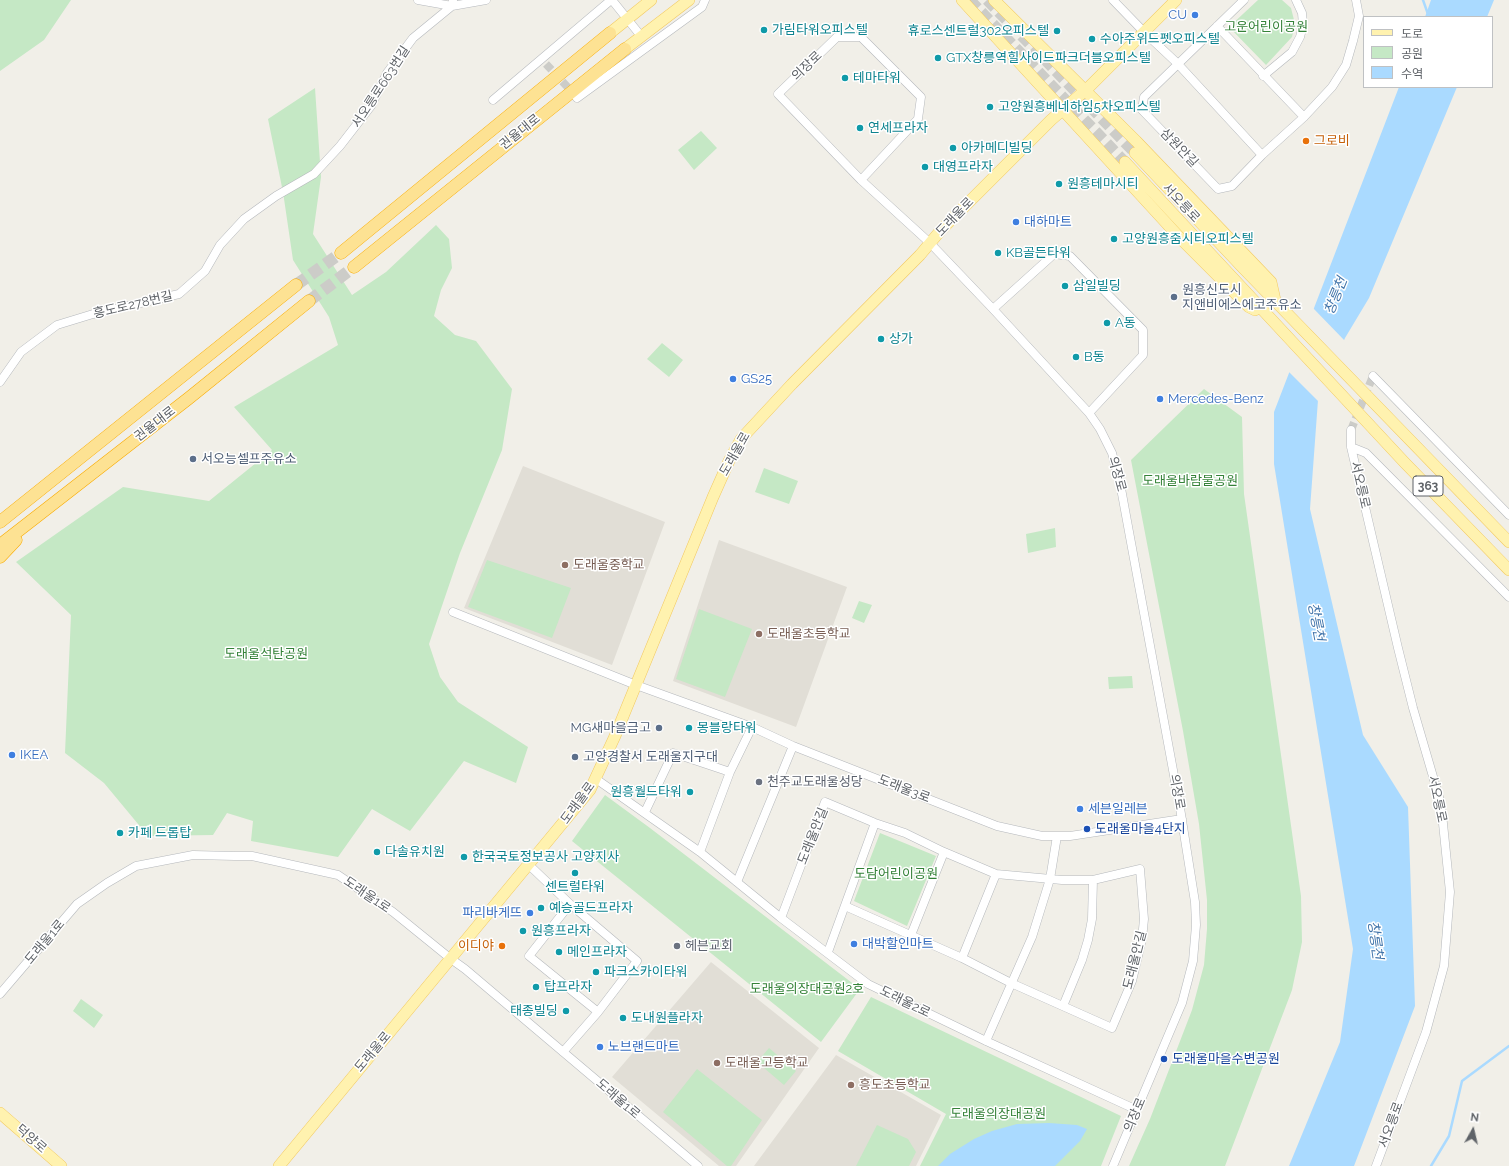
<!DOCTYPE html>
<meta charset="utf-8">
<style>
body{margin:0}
#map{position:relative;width:1509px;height:1166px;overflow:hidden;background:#f1efe8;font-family:Raleway,"Noto Sans KR",sans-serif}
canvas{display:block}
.legend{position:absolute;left:1363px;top:16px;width:130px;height:72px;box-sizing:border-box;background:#fff;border:1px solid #bfc1c3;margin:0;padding:5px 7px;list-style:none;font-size:12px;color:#5f6368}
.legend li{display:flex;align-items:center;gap:8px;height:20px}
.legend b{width:20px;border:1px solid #bfc1c3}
.north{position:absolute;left:1453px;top:1110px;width:40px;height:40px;-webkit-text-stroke:3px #fff;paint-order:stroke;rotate:8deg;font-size:11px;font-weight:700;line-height:16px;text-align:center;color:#5f6368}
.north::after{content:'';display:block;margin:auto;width:14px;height:18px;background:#5f6368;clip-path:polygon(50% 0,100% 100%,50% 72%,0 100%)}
</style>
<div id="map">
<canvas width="1509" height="1166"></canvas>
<ul class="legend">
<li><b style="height:5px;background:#fff2af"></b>도로</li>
<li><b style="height:11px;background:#c5e8c5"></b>공원</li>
<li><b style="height:11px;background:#aadaff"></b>수역</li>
</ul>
<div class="north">N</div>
</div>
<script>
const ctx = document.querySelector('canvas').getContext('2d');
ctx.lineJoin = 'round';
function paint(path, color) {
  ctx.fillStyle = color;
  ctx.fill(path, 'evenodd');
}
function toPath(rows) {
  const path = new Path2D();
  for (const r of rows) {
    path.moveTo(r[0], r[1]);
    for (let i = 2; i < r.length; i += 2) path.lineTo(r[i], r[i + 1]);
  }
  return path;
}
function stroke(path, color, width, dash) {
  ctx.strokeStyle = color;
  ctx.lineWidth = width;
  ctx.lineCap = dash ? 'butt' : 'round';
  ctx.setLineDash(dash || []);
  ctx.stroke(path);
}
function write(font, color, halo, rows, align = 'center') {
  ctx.font = font + ' Raleway,"Noto Sans KR",sans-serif';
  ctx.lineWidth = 3;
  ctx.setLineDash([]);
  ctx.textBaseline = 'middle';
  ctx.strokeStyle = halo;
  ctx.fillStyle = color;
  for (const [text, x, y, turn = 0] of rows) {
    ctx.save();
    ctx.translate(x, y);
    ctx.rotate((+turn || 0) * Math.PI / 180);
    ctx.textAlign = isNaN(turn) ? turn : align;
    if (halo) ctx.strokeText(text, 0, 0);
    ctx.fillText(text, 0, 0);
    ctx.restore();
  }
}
paint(toPath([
 [523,466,665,522,612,665,464,608],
 [719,540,847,587,796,727,673,681],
 [711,962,819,1048,736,1166,719,1166,612,1077],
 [836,1055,941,1115,916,1166,754,1166]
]), '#e1ded6');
paint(toPath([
 [0,0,71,0,44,40,0,71],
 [1258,0,1282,0,1291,8,1295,24,1292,37,1266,65,1229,27],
 [315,88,321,177,313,234,352,295,386,272,436,225,449,239,452,268,441,290,434,316,455,335,476,341,512,389,502,450,460,553,429,644,440,677,458,702,528,747,516,783,464,761,410,831,372,809,338,857,251,841,253,821,227,813,213,835,148,836,104,783,65,753,71,615,16,562,123,487,209,501,272,450,234,407,338,345,329,317,293,260,283,192,268,119],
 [701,131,717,148,694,170,678,150],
 [662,343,683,360,669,377,647,359],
 [1204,389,1242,417,1244,494,1301,896,1302,942,1292,990,1225,1166,1129,1166,1150,1119,1192,1010,1204,965,1207,929,1207,900,1199,824,1183,731,1131,460],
 [764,468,798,481,789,504,755,492],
 [1055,528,1056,547,1028,553,1026,534],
 [487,560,571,588,552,638,468,607],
 [859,601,872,605,864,623,852,618],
 [699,609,752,629,725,697,676,679],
 [1132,676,1133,688,1109,689,1108,677],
 [605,795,650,828,860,989,821,1042,572,841],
 [880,833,936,856,907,926,854,901],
 [871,997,1121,1116,1101,1166,920,1166,946,1114,838,1051],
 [81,999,103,1015,94,1028,73,1011],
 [769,1048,796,1071,784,1085,757,1062],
 [697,1069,762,1120,731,1166,727,1166,663,1112],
 [877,1125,908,1139,916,1152,909,1166,856,1166]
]), '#c5e8c5');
paint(toPath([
 [1431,0,1494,0,1487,17,1425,17],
 [1399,87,1457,87,1369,298,1345,338,1318,400,1310,509,1363,735,1408,807,1415,1006,1354,1166,1289,1166,1340,1042,1353,949,1274,464,1274,412],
 [1049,1123,1077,1125,1087,1129,1080,1141,1055,1166,938,1166,950,1154,974,1139,992,1131,1017,1124]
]), '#aadaff');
paint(toPath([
 [1313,308,1346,342,1320,403,1288,371]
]), '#f1efe8');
stroke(toPath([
 [1423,0,1429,17],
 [1431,1166,1449,1136,1462,1081,1509,1046]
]), '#aadaff', 2.5);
stroke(toPath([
 [546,64,574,94],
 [1351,430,1373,376]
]), '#ccccc8', 8, [8, 4]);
stroke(toPath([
 [970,0,1125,162],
 [987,0,1135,153]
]), '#ccccc8', 11, [11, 5.5]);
stroke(toPath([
 [296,285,341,253],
 [309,301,354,267]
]), '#ccccc8', 12, [12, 6]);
const minor = toPath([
 [418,0,452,6,486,0],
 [612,0,641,36],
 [1113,0,1144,32,1177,63,1262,155],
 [1244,0,1144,97,1142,110,1218,189,1232,186,1262,155,1304,117,1332,87,1346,65,1353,41,1359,16,1356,0],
 [1217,26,1304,117],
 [1263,76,1292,52,1300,37,1303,25,1302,13,1296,0],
 [574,94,577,98,702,7,705,0],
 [493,100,611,0],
 [861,180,918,119,921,97,861,37,837,37,778,94,861,180,930,243,993,309,1089,413,1100,429,1112,453,1120,483,1180,808,1195,902,1196,925,1193,961,1182,1003,1113,1166],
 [993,309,1054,254,1070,256,1143,330,1143,355,1089,413],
 [1373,376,1509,515],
 [0,382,21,352,57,325,93,314,179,294,205,271,220,245,244,219,276,196,314,174,340,146,371,106,387,73,413,38,452,6,453,0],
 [1351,430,1351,447,1398,648,1413,708,1441,804,1450,892,1444,966,1426,1032,1376,1166],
 [1351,447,1366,453,1509,597],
 [453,612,636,685,752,727,793,746,997,826,1042,836,1070,836,1182,819],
 [596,779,700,852,781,918,868,984,986,1041,1137,1110],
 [645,812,673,753,730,772],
 [700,852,730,772,752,727],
 [529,865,570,904,637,961,598,1012,563,1052],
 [737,882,793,746],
 [570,904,529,956,598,1012],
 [781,918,825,802,875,823,905,833,944,852,996,874,1062,880,1093,880,1140,869,1144,919,1142,939,1132,981,1112,1028,1011,983,962,958,845,906],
 [911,935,944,852],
 [828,952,875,823],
 [962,958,996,874],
 [0,994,77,904,107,883,136,866,193,855,235,856,252,856,338,875,393,912,451,959,465,969,698,1166],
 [1063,1006,1082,960,1088,940,1092,919,1093,880],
 [986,1041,1032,937,1050,879,1057,836]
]);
const major = toPath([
 [962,0,1180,238,1249,307,1255,310],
 [994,0,1136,141,1271,282,1275,300],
 [610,33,651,0],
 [625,49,689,0],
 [1135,153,1243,268,1509,542],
 [1125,162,1405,463,1509,570],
 [0,1113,61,1166],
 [279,1166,590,790,615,736,713,497,729,461,741,439,792,384,920,255,941,230,1051,120,1088,88,1176,0]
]);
const highway = toPath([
 [341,253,610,33],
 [354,267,625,49],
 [0,522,296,285],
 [0,545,189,398,309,301],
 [0,557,16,540]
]);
stroke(minor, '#b5b8bc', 9);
stroke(major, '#f2c960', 12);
stroke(highway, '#f9ab00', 13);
stroke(minor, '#fff', 8);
stroke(major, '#fff2af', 11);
stroke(highway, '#fde293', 12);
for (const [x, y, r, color] of [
 [1195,15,4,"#3f7fe0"],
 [764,30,4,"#0f9aa8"],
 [1057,31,4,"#0f9aa8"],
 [1092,39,4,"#0f9aa8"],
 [938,58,4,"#0f9aa8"],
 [845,78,4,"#0f9aa8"],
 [990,107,4,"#0f9aa8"],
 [860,128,4,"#0f9aa8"],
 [1306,141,4,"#e8710a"],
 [953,148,4,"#0f9aa8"],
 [925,167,4,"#0f9aa8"],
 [1059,184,4,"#0f9aa8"],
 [1016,222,4,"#3f7fe0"],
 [1114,239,4,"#0f9aa8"],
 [998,253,4,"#0f9aa8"],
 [1065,286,4,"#0f9aa8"],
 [1174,297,4,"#5c6f8a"],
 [1107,323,4,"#0f9aa8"],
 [881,339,4,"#0f9aa8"],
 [1076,357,4,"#0f9aa8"],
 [733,379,4,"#3f7fe0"],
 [1160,399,4,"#3f7fe0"],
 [193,459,4,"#5c6f8a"],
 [565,565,4,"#8d6e63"],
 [759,634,4,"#8d6e63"],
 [659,728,4,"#5c6f8a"],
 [689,728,4,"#0f9aa8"],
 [12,755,4,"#3f7fe0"],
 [575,757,4,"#5c6f8a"],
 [759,782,4,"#6b7280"],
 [690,792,4,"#0f9aa8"],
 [1080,809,4,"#3f7fe0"],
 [1087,829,4,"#1a4fb4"],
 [120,833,4,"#0f9aa8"],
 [377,852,4,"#0f9aa8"],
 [464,857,4,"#0f9aa8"],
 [575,873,4,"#0f9aa8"],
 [541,908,4,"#0f9aa8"],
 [530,913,4,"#3f7fe0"],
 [523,931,4,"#0f9aa8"],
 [854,944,4,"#3f7fe0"],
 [502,946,4,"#e8710a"],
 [677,946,4,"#6b7280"],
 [559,952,4,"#0f9aa8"],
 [596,972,4,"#0f9aa8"],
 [536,987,4,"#0f9aa8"],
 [566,1011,4,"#0f9aa8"],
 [623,1018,4,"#0f9aa8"],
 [600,1047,4,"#3f7fe0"],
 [1164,1059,4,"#1a4fb4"],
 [717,1063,4,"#8d6e63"],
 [851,1085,4,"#8d6e63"]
]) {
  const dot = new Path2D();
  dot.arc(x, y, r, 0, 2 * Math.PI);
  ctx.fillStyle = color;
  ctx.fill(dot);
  stroke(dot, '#fff', 1.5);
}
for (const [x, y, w] of [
 [1428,486,30]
]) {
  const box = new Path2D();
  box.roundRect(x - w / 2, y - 10, w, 20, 3);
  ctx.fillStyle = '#fff';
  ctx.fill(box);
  stroke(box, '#5f6368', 1);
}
write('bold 12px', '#5f6368', null, [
 ["363",1428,486]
]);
write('13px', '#366cbe', '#fff', [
 ["CU",1187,15,"right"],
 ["대하마트",1024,222],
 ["GS25",741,379],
 ["Mercedes-Benz",1168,399],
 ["IKEA",20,755],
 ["세븐일레븐",1088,809],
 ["파리바게뜨",522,913,"right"],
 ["대박할인마트",862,944],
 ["노브랜드마트",608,1047]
], 'left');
write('13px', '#348238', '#fff', [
 ["고운어린이공원",1266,27],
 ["도래울바람물공원",1190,481],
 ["도래울석탄공원",266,654],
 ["도담어린이공원",896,874],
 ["도래울의장대공원2호",807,989],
 ["도래울의장대공원",998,1114]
]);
write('13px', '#0d838f', '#fff', [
 ["가림타워오피스텔",772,30],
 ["휴로스센트럴302오피스텔",1049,31,"right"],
 ["수아주위드펫오피스텔",1100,39],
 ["GTX창릉역힐사이드파크더블오피스텔",946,58],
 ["테마타워",853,78],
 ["고양원흥베네하임5차오피스텔",998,107],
 ["연세프라자",868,128],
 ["아카메디빌딩",961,148],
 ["대영프라자",933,167],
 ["원흥테마시티",1067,184],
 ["고양원흥줌시티오피스텔",1122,239],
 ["KB골든타워",1006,253],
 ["삼일빌딩",1073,286],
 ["A동",1115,323],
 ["상가",889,339],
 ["B동",1084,357],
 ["몽블랑타워",697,728],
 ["원흥월드타워",682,792,"right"],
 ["카페 드롭탑",128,833],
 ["다솔유치원",385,852],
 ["한국국토정보공사 고양지사",472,857],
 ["센트럴타워",575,887,"center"],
 ["예승골드프라자",549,908],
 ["원흥프라자",531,931],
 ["메인프라자",567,952],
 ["파크스카이타워",604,972],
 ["탑프라자",544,987],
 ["태종빌딩",558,1011,"right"],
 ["도내원플라자",631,1018]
], 'left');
write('13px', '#5f6368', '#fff', [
 ["의장로",807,66,-44],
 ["서오릉로663번길",381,87,-57],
 ["권율대로",520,132,-39],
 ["삼원안길",1179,148,46],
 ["서오릉로",1181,203,47],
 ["도래울로",955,217,-46],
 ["흥도로278번길",133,305,-13],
 ["권율대로",155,424,-38],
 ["도래울로",735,454,-60],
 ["의장로",1117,474,75],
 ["서오릉로",1360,485,77],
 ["도래울3로",904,789,21],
 ["의장로",1177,792,80],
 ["서오릉로",1437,799,78],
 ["도래울로",578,803,-54],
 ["도래울안길",813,836,-68],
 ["도래울1로",367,895,34],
 ["도래울1로",45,942,-50],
 ["도래울안길",1135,960,-76],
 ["도래울2로",905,1002,26],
 ["도래울로",373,1052,-50],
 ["도래울1로",618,1099,41],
 ["의장로",1135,1115,-67],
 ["서오릉로",1391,1125,-70],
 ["덕양로",31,1139,41]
]);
write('13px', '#c56008', '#fff', [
 ["그로비",1314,141],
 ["이디야",494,946,"right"]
], 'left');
write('13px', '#4e5e75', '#fff', [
 ["원흥신도시",1182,290],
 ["지앤비에스에코주유소",1182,305],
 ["서오능셀프주유소",201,459],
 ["MG새마을금고",651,728,"right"],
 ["고양경찰서 도래울지구대",583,757]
], 'left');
write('13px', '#785e54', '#fff', [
 ["도래울중학교",573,565],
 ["도래울초등학교",767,634],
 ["도래울고등학교",725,1063],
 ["흥도초등학교",859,1085]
], 'left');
write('13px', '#5b616d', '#fff', [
 ["천주교도래울성당",767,782],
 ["헤븐교회",685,946]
], 'left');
write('13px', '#164399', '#fff', [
 ["도래울마을4단지",1095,829],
 ["도래울마을수변공원",1172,1059]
], 'left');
write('italic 14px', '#4174aa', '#fff', [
 ["창릉천",1336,296,-68],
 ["창릉천",1316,622,79],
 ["창릉천",1375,940,82]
]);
</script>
